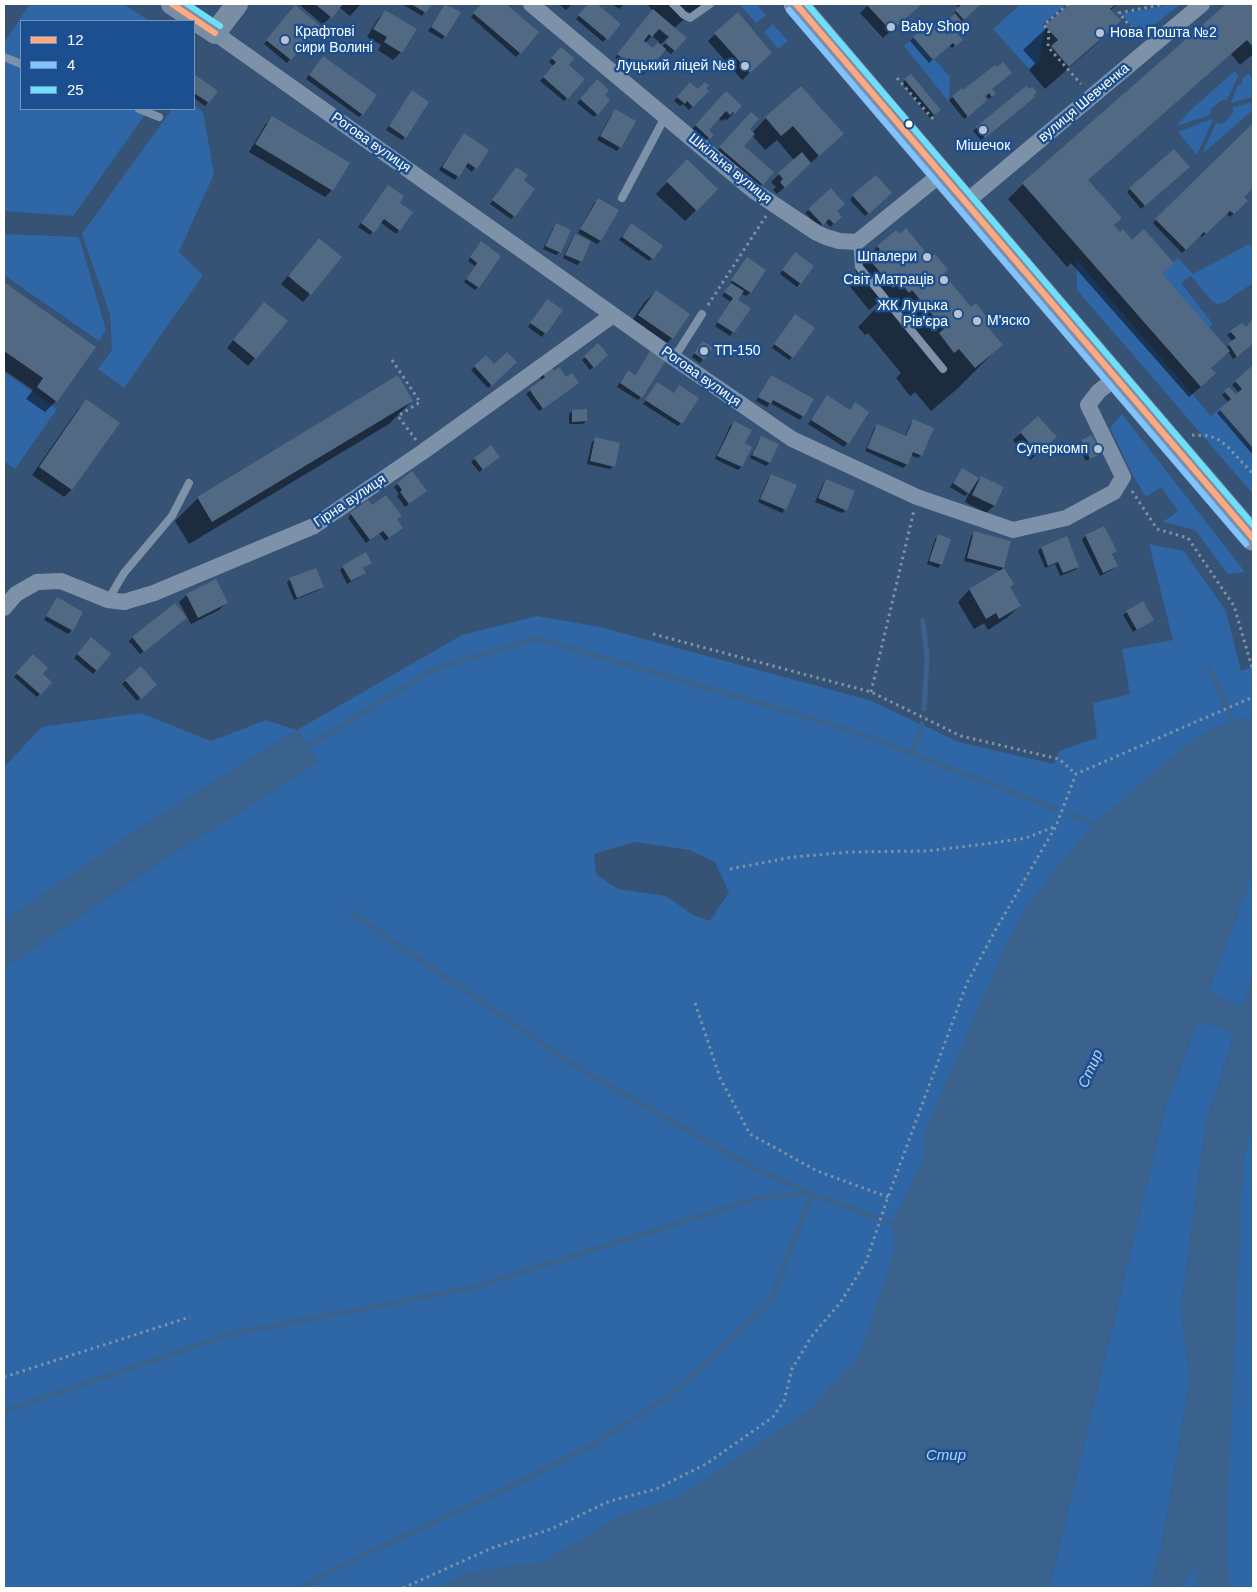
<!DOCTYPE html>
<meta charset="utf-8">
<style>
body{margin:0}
#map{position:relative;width:1257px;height:1592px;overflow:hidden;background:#365274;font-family:Arial,sans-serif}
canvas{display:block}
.frame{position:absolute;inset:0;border:5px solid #fff;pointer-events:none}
.legend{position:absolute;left:20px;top:20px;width:175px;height:90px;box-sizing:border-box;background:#1b4f8f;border:1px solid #7695bc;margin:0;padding:6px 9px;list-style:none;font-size:15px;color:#fff}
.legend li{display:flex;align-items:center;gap:10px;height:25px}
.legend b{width:25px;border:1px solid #7695bc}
</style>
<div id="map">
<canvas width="1257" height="1592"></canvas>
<div class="frame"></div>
<ul class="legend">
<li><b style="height:6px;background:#ffa980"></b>12</li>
<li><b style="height:6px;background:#80c4ff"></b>4</li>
<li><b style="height:6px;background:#6ddff8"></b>25</li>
</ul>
</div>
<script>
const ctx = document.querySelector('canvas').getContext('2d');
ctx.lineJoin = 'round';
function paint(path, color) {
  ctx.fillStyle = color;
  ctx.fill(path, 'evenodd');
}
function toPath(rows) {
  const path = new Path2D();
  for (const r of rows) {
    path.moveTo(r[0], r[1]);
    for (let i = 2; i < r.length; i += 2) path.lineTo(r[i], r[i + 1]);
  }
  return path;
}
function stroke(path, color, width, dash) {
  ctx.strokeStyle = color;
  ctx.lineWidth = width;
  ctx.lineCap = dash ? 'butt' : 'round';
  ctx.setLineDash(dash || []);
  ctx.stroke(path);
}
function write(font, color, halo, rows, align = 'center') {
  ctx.font = font + ' Arial,sans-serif';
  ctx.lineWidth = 5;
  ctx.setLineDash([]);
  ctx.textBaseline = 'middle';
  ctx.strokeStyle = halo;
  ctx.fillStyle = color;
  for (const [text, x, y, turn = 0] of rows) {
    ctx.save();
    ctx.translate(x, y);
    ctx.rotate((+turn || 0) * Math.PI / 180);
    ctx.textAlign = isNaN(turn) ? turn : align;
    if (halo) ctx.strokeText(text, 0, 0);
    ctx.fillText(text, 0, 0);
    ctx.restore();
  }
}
paint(toPath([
 [30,4,123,4,150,21,21,21,21,109,149,109,73,216,4,211,4,43],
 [739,4,756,4,766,15,756,23],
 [1021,4,1066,4,1042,25,1046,30,1044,32,1039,62,1030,70,993,29],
 [1173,4,1181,4,1140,36,1122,14],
 [773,24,788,41,778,49,764,32],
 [914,38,933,60,934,59,950,77,949,102,904,46],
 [1235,71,1238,76,1227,100,1222,100,1211,109,1210,115,1177,126,1179,122,1186,116,1185,115],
 [1249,74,1253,79,1253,97,1232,103,1231,102,1238,85,1241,85,1244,76],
 [1253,102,1253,110,1202,154,1216,123,1221,124,1225,122,1233,113,1233,107],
 [194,105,203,112,214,174,179,252,203,275,124,388,98,369,112,350,110,315,82,234,172,109,194,109],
 [1211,119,1213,120,1197,154,1196,154,1178,132],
 [4,234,79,237,106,330,99,341,4,275],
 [1249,244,1253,246,1253,283,1223,303,1217,304,1212,301,1191,276,1181,283,1213,324,1209,327,1162,273,1178,258,1193,274],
 [1076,259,1211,416,1219,409,1253,448,1253,494,1077,290],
 [4,372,57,409,15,469,4,461],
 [1122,414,1245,572,1228,574,1195,530,1163,522,1178,511,1161,487,1146,497,1132,474,1110,428],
 [1149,544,1184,551,1226,611,1241,671,1253,667,1253,716,1214,727,866,1399,574,1588,4,1588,4,968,168,857,318,762,297,730,146,824,4,921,4,767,42,727,141,713,211,741,266,720,297,730,462,635,537,616,600,627,869,700,959,742,1054,764,1059,751,1097,738,1093,703,1130,694,1122,649,1173,640],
 [635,842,689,850,715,862,729,892,710,921,693,915,666,896,618,889,596,874,594,854],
 [1253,873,1253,975,1243,1006,1208,992],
 [1198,1020,1235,1033,1206,1124,1181,1308,1190,1379,1161,1551,1150,1588,1049,1588,1165,1109],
 [1253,1124,1253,1588,1182,1588,1196,1563,1243,1160]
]), '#2f66a5');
paint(toPath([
 [1253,716,1253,873,1208,992,1243,1006,1253,975,1253,1124,1243,1160,1226,1541,1230,1588,1196,1588,1195,1564,1182,1588,1150,1588,1161,1551,1190,1379,1181,1308,1206,1124,1235,1034,1198,1020,1165,1109,1049,1588,435,1588,469,1572,545,1561,619,1516,681,1496,809,1410,859,1355,895,1248,892,1223,924,1158,925,1131,1005,947,1025,909,1059,864,1095,823,1183,747,1214,727],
 [297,730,318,762,168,857,4,968,4,921,146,824]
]), '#3b618d');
paint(toPath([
 [301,4,361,4,350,16,339,7,323,25,300,5],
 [402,4,430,4,422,16],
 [446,4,460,13,442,39,428,31],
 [482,4,504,4,538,32,516,57,471,17],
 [559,4,572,4,566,10],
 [589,4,595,4,619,24,603,42,576,19],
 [612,4,624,4,619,9],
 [647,4,702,4,674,28,685,38,671,54,665,49,643,75,625,60,622,63,615,58,653,11],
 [652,36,659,42,653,50,645,43],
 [668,37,669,38,662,47,660,45],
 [869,4,920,4,883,38,860,13],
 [955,4,980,4,953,30,961,40,952,48,949,45,929,63,910,41,932,22,947,37,952,32,945,24,954,16,953,14,959,8],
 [1072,4,1117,4,1110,11,1119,21,1096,44,1045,89,1029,70,1035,63,1023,50],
 [1228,4,1253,4,1253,54,1240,65,1231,54,1087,180,1113,226,1161,274,1226,348,1233,342,1227,335,1242,325,1245,329,1253,319,1253,342,1246,350,1233,359,1228,351,1210,369,1203,385,1189,397,1071,263,1067,267,1008,199,1023,184],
 [292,10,318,26,287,63,264,44],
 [385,11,401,52,393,60,378,50,381,45,367,37,378,19],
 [715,34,763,60,742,80,708,41],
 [561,49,567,65,567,98,564,101,540,81,554,66,549,62],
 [323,57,362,114,359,117,306,79],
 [911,75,936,113,930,118,902,83],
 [194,76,216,92,205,106,194,98],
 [594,84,603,95,597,114,594,117,577,103],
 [690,84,698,91,704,88,707,91,689,110,683,104,680,106,674,101],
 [1026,87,1029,91,1030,100,981,140,973,131],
 [962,90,963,91,991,90,994,94,989,99,985,95,984,97,986,100,964,119,949,100],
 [412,92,405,137,402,140,386,130],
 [719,100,740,106,727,120,725,119,722,121,718,118,707,130,712,135,705,141,692,129],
 [615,111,620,147,617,151,597,140,612,114],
 [751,113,748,129,752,133,766,118,842,134,777,194,773,190,776,187,771,182,794,160,777,140,765,150,752,135,742,146,762,184,759,187,717,151],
 [272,118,332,190,325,197,249,152,265,125],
 [1253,125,1253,187,1243,197,1243,204,1230,217,1226,213,1202,237,1200,235,1182,253,1153,223],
 [464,135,487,150,472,172,465,166,455,180,439,170],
 [1185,170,1141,209,1127,192,1130,189],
 [513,172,522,181,514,216,511,219,490,204],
 [676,173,696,210,685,221,656,194],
 [388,186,398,203,399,230,396,234,380,222,370,235,358,227],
 [831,190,835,211,841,217,830,227,825,221,819,227,805,213],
 [890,193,865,216,850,200,853,196],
 [598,200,600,241,597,244,578,233,594,203],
 [556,225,560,252,556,255,543,249,553,228],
 [628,228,652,258,649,261,619,240],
 [896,231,985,325,1001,345,957,389,931,411,915,392,910,396,896,378,901,373,868,333,865,335,858,327,885,299,884,298,869,310,847,283,857,273,855,270,877,247],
 [575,235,581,261,577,265,563,258,572,239],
 [478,246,478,287,475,290,464,282,475,266,468,261],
 [312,247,341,257,303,302,281,284],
 [792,257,800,283,797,287,780,274],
 [747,258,765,270,750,293,746,296,741,293,736,300,749,309,730,336,715,326,731,302,722,296],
 [4,284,94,347,56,401,45,412,26,399,33,390,4,370],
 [656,291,689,314,672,338,660,350,628,327,644,303],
 [544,303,545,333,542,337,528,327],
 [257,311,286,321,248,366,227,348],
 [792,319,792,357,789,360,772,348],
 [598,345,603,358,590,370,582,360],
 [700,346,711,348,700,363,692,357],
 [486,356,494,365,516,362,488,388,471,370],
 [647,356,641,397,638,400,617,387,625,375,634,376],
 [1253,366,1253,455,1217,413,1228,402,1222,395,1229,388,1236,396,1239,393,1232,385],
 [543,374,566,378,574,386,539,411,526,394,542,381,540,377],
 [771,376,803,416,800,420,770,403,767,407,756,401],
 [657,383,673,394,679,387,681,423,678,426,643,404],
 [827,397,849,411,855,404,868,412,844,447,808,424],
 [87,401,118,423,71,490,64,497,32,475,79,408],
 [412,401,389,424,189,544,175,521,198,498],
 [572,411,586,421,583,424,569,424,569,414],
 [1038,418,1047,445,1030,460,1013,440],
 [914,421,921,455,918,458,910,455,907,464,903,468,865,451,874,429,877,425,905,437,910,424],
 [734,423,744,444,751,447,741,467,738,470,715,459,730,426],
 [762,437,778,445,769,463,766,466,750,458,758,441],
 [596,439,613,466,610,469,587,464,592,442],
 [1082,441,1099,453,1086,461,1078,445],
 [475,459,495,461,479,472,471,462],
 [412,473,422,494,405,507,397,496,399,494,394,487],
 [959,473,975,483,981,477,1003,488,994,506,986,513,965,502,970,491,965,496,950,487],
 [771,476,785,509,782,513,758,502,768,479],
 [826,480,846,510,842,513,815,502,823,484],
 [372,507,398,531,385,541,379,533,366,543,348,518,351,514],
 [1103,527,1115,551,1112,555,1116,566,1113,569,1100,576,1082,540,1085,536],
 [974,533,1010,542,1003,569,1009,588,1020,606,1008,617,988,630,984,623,974,629,958,602,969,590,1002,571,964,561,971,536],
 [938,536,941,564,938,568,927,564,935,539],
 [1041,548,1078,567,1075,570,1060,576,1055,564,1045,568,1038,551],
 [370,563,362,569,364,573,361,576,347,584,340,570,343,567],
 [290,579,322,586,319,590,294,600,287,583],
 [187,595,226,603,219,610,191,624,179,602],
 [57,599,72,630,68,634,44,620],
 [1127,612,1152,620,1133,632,1123,615],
 [182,622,140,654,129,641,133,637],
 [91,639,109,654,93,674,74,658],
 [33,656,41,674,50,682,37,697,14,677],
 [141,668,152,688,137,701,122,684]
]), '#0007');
stroke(toPath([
 [923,621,927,657,924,709],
 [1210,668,1233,722,1236,727],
 [304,749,434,669,537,638,850,730,1054,808],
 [913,754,922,724],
 [1070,814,1100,826],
 [353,914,580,1069,761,1172,812,1194,897,1225],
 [4,1411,231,1334,471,1288,762,1197,812,1194,770,1302,672,1394,598,1442,503,1490,336,1568,302,1588]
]), '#3b618d', 5);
paint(toPath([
 [315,4,343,4,332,18],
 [411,4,432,4,426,13],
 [445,4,461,12,446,37,431,27],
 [481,4,506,4,539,32,521,54,473,13],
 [588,4,597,4,621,24,608,40,578,15],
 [866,4,922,4,891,31],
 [962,4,981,4,964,20,955,10],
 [1070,4,1116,4,1110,9,1121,21,1069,67,1051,46,1058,40,1045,26],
 [1226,4,1253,4,1253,47,1247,40,1088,180,1122,218,1114,225,1120,232,1123,229,1132,240,1144,229,1174,263,1162,273,1230,351,1211,368,1216,373,1201,387,1022,183],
 [295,5,320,26,291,60,266,40],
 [653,9,687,38,675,51,665,43,669,37,659,29,652,37,649,34,644,41,653,48,658,42,666,49,647,72,629,58,626,61,617,54],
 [385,10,417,29,402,53,384,42,387,37,373,29],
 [738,12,772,53,750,73,714,33],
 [955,13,963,23,955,29,948,20],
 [932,20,947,35,954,30,963,40,956,46,953,43,933,60,913,37],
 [561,47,574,58,569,65,585,79,568,99,543,77,556,62,551,58],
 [323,56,377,95,363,115,309,75],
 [1003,62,1012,73,992,89,996,94,992,97,989,93,985,97,987,100,968,117,952,96,962,88,963,90,995,65,997,67],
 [194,74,218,91,209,103,194,93],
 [911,74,941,110,934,115,904,79],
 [597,79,609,90,605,95,610,100,598,115,580,99],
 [690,82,698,89,705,82,709,86,706,88,709,91,693,107,687,101,685,104,677,97],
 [801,86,844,134,819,156,793,126,781,136,765,117],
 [1026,86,1029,89,1032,87,1037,92,1033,95,1035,97,985,138,976,127],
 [412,90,429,102,406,138,389,126],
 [726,91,742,106,735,114,733,112,730,115,726,111,709,130,714,135,710,139,695,125],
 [615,109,636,121,621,148,600,136],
 [751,112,759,119,750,129,755,134,744,146,774,172,763,185,719,147],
 [272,116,350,163,333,191,255,144],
 [1253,123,1253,188,1244,197,1248,201,1234,214,1230,211,1206,234,1204,232,1186,250,1155,219],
 [464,133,489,150,477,169,468,163,459,177,442,167],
 [1174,149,1190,167,1145,206,1129,188],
 [802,152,811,163,785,188,780,182,783,179,778,173],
 [687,159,718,189,697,211,666,181],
 [516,167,528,175,524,180,535,189,515,217,492,200],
 [876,175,892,193,869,214,852,195],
 [388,185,404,196,400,203,413,212,400,231,384,219,374,233,361,223],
 [831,188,845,204,837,211,842,217,834,224,829,219,823,225,808,209],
 [598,198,619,210,601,241,580,229],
 [556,223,571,230,561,253,545,246],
 [631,223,663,246,653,259,622,237],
 [906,228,930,258,935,254,948,270,944,274,971,307,976,303,990,321,986,325,1003,345,975,368,959,349,954,353,939,333,944,329,912,290,909,293,900,282,893,288,869,259,880,250,877,246,896,230,900,234],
 [575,234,591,241,582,262,565,255],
 [319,238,342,257,311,295,288,276],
 [481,241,501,256,479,288,466,279,477,263,470,257],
 [795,252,814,266,801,284,782,270],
 [747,257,766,270,751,293,731,280],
 [4,282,96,347,57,402,37,387,43,378,4,351],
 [731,283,744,291,738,300,751,308,734,333,717,322,733,298,724,292],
 [656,290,690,314,673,339,638,315],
 [547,299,563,310,546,334,530,323],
 [264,302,288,321,256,359,233,340],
 [795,314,815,328,793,358,774,344],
 [1253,318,1253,344,1237,357,1228,343,1236,338,1230,331,1242,323,1246,327],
 [703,341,713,348,704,360,694,353],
 [598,343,608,355,594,368,584,356],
 [650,351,666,360,642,398,620,383,628,370,635,375],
 [507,352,517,362,492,386,474,366,486,355,494,364],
 [1253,365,1253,448,1219,409,1231,399,1224,391,1229,387,1236,394,1242,389,1235,381],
 [551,367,554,371,559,367,566,377,572,373,579,383,543,409,529,389,545,377,542,373],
 [398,375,413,401,212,522,197,497],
 [771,375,814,399,804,417,773,400,771,404,758,397],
 [657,382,674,393,679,385,699,398,682,424,645,400],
 [827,395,850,410,855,402,869,412,849,444,811,420],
 [86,399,120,423,72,490,39,467],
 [587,409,587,421,572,422,572,410],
 [1038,416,1057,437,1038,453,1020,432],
 [913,419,934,428,922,456,913,452,908,465,867,448,877,424,906,436],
 [734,421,752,430,745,443,752,447,742,467,717,456],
 [1092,435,1101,454,1090,459,1081,440],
 [761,436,779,444,770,463,752,455],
 [595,437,620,443,615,467,590,461],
 [491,445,500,457,483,470,474,458],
 [962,468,979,478,969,494,953,483],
 [412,471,427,491,409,504,400,492,402,490,397,483],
 [771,474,797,485,786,510,760,499],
 [981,476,1004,487,995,506,972,495],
 [826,479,855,491,847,511,818,498],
 [386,495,402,516,397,519,403,528,389,538,383,531,370,540,350,513,368,500,372,505],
 [1104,526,1117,551,1112,554,1118,566,1103,573,1085,535],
 [974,531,1011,541,1004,568,967,558],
 [938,534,951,539,942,565,929,561],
 [1067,536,1079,567,1063,573,1058,562,1048,566,1041,547],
 [366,552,372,563,363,568,366,573,351,581,342,566],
 [316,568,324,587,297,598,289,578],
 [1004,568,1014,584,1010,587,1021,606,999,619,996,613,986,619,969,589],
 [216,579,228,603,198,618,186,594],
 [57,597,83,612,73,631,46,616],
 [1143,601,1154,620,1137,630,1126,611],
 [175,603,187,618,144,652,132,637],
 [91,637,111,654,97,671,77,654],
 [33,654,48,668,43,674,52,682,41,695,16,673],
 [141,666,157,685,141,699,125,680]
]), '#526984');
stroke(toPath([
 [1068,4,1044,25,1049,32,1048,47,1081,84],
 [1140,38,1119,13,1164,4],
 [897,78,934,120],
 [708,305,766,216],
 [392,360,420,402,398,416,416,440],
 [1192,435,1210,436,1219,440,1227,446,1253,474],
 [1132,491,1157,529,1188,538,1234,606,1253,671],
 [653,634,871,692,961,736,1059,759,1076,774],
 [871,692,914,510],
 [730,869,793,857,850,852,926,851,985,844,1026,838,1056,826],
 [695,1003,720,1078,750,1134,817,1171,888,1197],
 [4,1377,190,1317],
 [403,1588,492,1548,551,1529,610,1501,656,1489,706,1464,773,1417,784,1401,792,1369,811,1337,840,1303,866,1262,888,1197,967,983,996,929,1056,826,1076,774,1253,697]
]), '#7d92a8', 3, [2.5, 4]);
stroke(toPath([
 [673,4,684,15,690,18,710,4],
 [4,57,21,64],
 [139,109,159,117],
 [622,198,665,117],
 [857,242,859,267,943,369],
 [674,358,702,314],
 [108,600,124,573,172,516,189,483]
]), '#7d92a8', 8);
stroke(toPath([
 [531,4,754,191,817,233,826,237,839,241,857,242,941,174],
 [215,33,674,358,792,439,917,497,1013,530,1066,518,1114,492,1123,477,1088,405,1099,391,1116,378],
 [966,202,1202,4],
 [4,608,16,594,37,582,61,581,108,600,124,602,154,593,314,526,424,451,613,315]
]), '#7d92a8', 16);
stroke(toPath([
 [172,4,215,33,237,4]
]), '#798da4', 22);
stroke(toPath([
 [796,4,899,125,1253,538]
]), '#7d8ea7', 25);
stroke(toPath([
 [172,4,215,33],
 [796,4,1253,538]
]), '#ffa980', 6);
stroke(toPath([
 [789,10,1246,544]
]), '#80c4ff', 6);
stroke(toPath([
 [187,4,220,26],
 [807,4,1253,525]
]), '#6ddff8', 6);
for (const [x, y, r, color] of [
 [891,27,5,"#b9c2ce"],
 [1100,33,5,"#b9c2ce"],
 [285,40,5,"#b9c2ce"],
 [745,66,5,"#b9c2ce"],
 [909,124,4.5,"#fff"],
 [983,130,5,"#b9c2ce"],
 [927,257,5,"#b9c2ce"],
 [944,280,5,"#b9c2ce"],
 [958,314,5,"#b9c2ce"],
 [977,321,5,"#b9c2ce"],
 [704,351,5,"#b9c2ce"],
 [1098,449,5,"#b9c2ce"]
]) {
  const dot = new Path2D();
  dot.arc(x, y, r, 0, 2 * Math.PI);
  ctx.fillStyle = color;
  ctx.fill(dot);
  stroke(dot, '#1b4f8f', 2);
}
write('14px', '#fff', '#1b4f8f', [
 ["Baby Shop",901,27],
 ["Крафтові",295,32],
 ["сири Волині",295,48],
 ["Нова Пошта №2",1110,33],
 ["Луцький ліцей №8",735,66,"right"],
 ["Мішечок",983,146,"center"],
 ["Шпалери",917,257,"right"],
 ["Світ Матраців",934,280,"right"],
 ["ЖК Луцька",948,306,"right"],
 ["Рів'єра",948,322,"right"],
 ["М'яско",987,321],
 ["ТП-150",714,351],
 ["Суперкомп",1088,449,"right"]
], 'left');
write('14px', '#fff', '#1b4f8f', [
 ["вулиця Шевченка",1084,103,-40],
 ["Рогова вулиця",371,143,35],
 ["Шкільна вулиця",730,169,39],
 ["Рогова вулиця",701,377,35],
 ["Гірна вулиця",350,501,-34]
]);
write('italic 15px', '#b5d3f5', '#1b4f8f', [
 ["Стир",1091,1069,-66],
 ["Стир",946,1456]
]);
</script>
